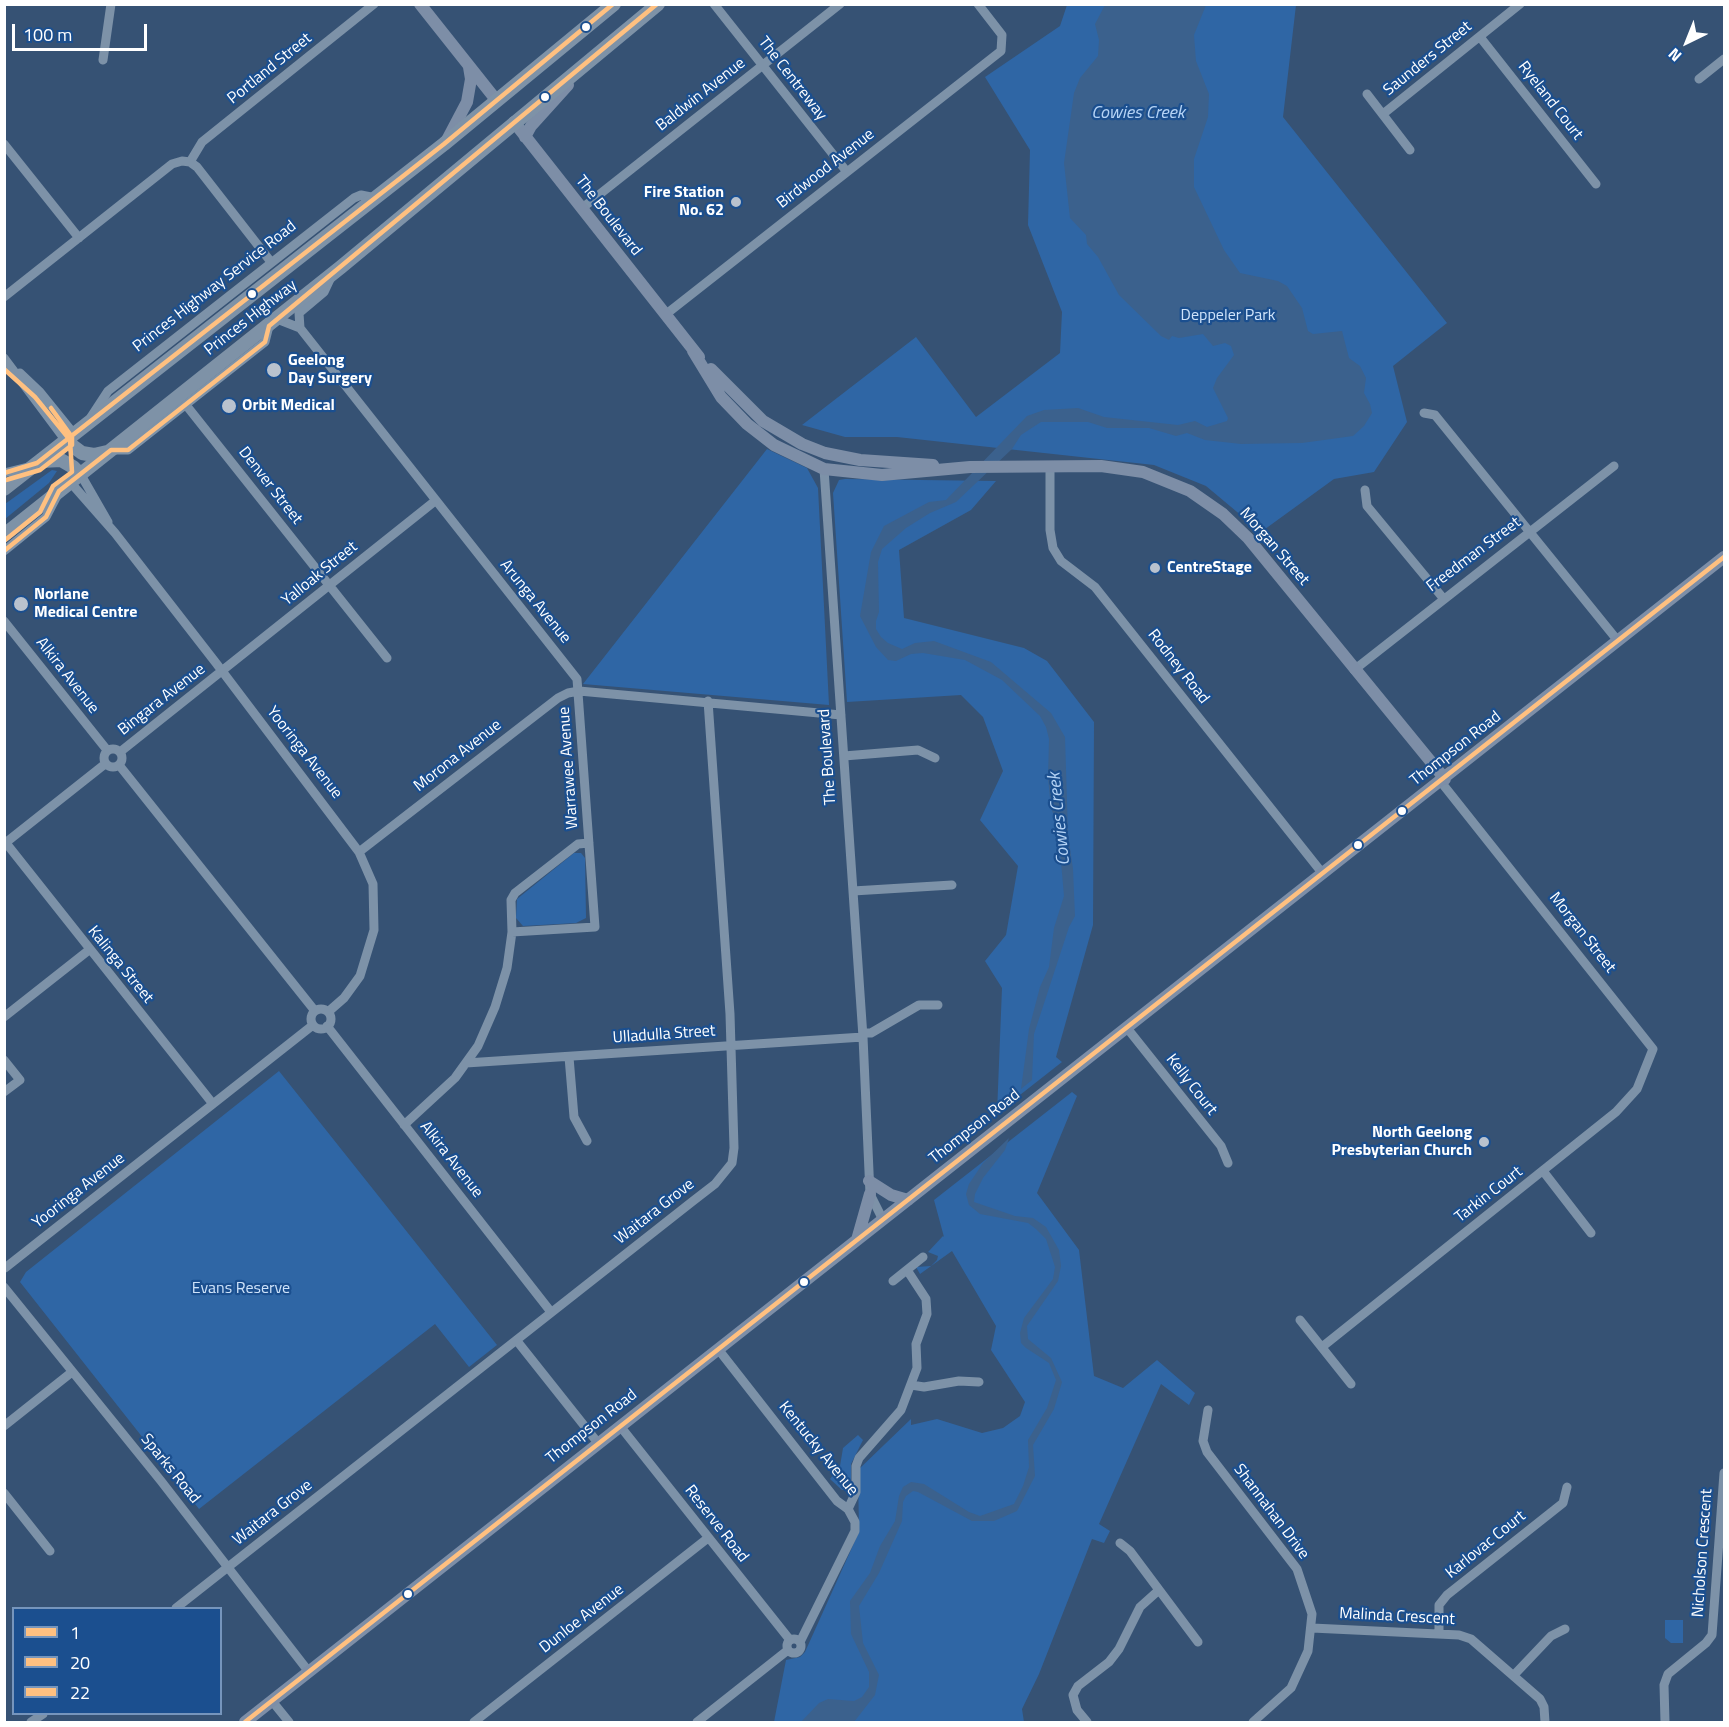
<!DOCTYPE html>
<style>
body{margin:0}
#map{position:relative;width:1729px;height:1727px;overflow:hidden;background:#365274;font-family:"Titillium Web",sans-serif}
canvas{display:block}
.frame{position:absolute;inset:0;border:6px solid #fff;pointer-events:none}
.legend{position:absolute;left:12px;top:1607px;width:210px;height:108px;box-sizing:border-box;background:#1b4f8f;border:2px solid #7695bc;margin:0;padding:8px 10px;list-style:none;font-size:18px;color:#fff}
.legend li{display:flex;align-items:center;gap:12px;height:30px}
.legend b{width:30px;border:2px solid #7695bc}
.north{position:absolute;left:1657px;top:12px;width:60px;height:60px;-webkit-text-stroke:4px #1b4f8f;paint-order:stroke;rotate:223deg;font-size:16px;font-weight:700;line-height:24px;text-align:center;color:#fff}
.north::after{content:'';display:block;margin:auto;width:21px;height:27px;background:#fff;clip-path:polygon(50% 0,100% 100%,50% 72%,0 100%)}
.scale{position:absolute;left:12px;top:24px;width:135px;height:27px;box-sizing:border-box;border:3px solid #fff;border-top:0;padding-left:8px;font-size:18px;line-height:21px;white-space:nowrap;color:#fff;-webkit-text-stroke:4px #1b4f8f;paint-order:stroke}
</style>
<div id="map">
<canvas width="1729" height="1727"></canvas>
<div class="frame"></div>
<ul class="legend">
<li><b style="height:8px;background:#ffc080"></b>1</li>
<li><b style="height:8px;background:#ffc080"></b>20</li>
<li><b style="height:8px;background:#ffc080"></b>22</li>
</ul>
<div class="north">N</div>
<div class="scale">100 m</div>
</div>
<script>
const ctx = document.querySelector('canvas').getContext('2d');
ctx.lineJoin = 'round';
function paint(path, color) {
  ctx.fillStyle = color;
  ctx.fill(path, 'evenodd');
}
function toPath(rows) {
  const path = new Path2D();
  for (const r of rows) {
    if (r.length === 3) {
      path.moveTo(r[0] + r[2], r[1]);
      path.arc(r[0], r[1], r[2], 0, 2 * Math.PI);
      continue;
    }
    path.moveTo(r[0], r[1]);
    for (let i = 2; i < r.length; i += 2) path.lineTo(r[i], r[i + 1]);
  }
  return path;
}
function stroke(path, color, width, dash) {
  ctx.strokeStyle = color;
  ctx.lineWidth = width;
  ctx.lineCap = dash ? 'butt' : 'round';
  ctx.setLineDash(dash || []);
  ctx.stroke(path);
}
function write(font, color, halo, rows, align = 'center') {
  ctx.font = font + ' "Titillium Web",sans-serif';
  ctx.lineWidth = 4.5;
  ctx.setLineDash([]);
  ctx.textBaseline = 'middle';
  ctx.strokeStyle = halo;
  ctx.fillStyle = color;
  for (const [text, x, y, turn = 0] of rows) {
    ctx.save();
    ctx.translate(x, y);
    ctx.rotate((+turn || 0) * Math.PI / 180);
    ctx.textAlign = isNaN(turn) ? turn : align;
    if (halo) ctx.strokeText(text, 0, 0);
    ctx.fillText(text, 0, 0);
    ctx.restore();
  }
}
paint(toPath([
 [1067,5,1296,5,1283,117,1447,323,1393,366,1407,422,1374,472,1334,479,1261,532,1206,486,1154,465,897,437,845,437,802,425,916,337,976,417,1060,353,1062,312,1028,225,1030,150,985,77,1060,26],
 [767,449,807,468,818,488,829,705,583,684],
 [52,470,57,471,49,483,5,519,5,504],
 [845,479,996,481,971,510,899,550,904,618,1024,648,1047,661,1094,722,1093,925,1056,1057,1062,1062,997,1113,1002,988,985,961,1006,935,1018,866,980,820,1003,771,983,717,961,695,847,702,833,493,839,480],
 [574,853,581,853,585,858,586,918,576,923,523,926,516,918,517,899],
 [279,1071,497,1345,469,1367,435,1324,199,1509,20,1282,26,1272],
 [1072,1092,1077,1096,1037,1193,1079,1250,1094,1376,1123,1388,1157,1360,1195,1393,1189,1405,1161,1384,1099,1524,1110,1531,1104,1543,1092,1539,1039,1674,1022,1709,1024,1722,774,1722,786,1660,800,1657,805,1652,859,1532,858,1470,911,1419,911,1425,937,1419,982,1433,1003,1428,1020,1416,1025,1402,991,1350,996,1326,952,1251,920,1274,916,1267,931,1266,937,1260,938,1256,928,1252,943,1236,944,1237,934,1200],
 [858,1435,863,1440,851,1464,851,1485,848,1490,842,1490,830,1479,840,1466,843,1448],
 [1665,1620,1683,1620,1683,1643,1671,1643,1665,1638]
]), '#2f66a5');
paint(toPath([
 [1105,5,1206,5,1194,35,1196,61,1209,94,1208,117,1194,159,1194,187,1224,250,1240,273,1278,281,1287,286,1302,308,1308,331,1313,334,1342,331,1349,358,1360,366,1366,378,1364,393,1370,404,1372,413,1364,426,1353,436,1302,443,1241,444,1205,440,1187,433,1176,436,1149,428,1107,428,1088,422,1041,422,1021,435,1012,449,956,502,930,513,906,528,882,549,878,562,879,612,876,621,876,629,881,637,888,643,902,649,915,643,934,641,991,662,1051,713,1065,737,1068,834,1073,869,1075,916,1069,927,1034,1034,1032,1080,1021,1089,1029,1029,1040,987,1049,967,1054,928,1064,896,1058,827,1051,808,1048,778,1049,739,1046,727,1040,716,1002,680,965,660,923,653,911,654,896,661,888,660,876,647,860,616,871,552,884,526,929,502,946,500,1027,416,1044,410,1078,408,1104,417,1178,425,1195,421,1207,427,1227,421,1228,418,1213,388,1217,378,1234,355,1231,346,1225,343,1213,346,1203,334,1179,338,1172,336,1169,340,1161,336,1119,295,1098,257,1087,244,1086,235,1070,218,1064,163,1074,93,1080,78,1098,56,1099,40,1095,24],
 [1009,1138,1005,1150,983,1178,975,1194,974,1202,1015,1216,1033,1218,1046,1227,1059,1250,1061,1266,1058,1281,1027,1326,1028,1339,1051,1358,1062,1382,1054,1409,1033,1445,1035,1476,1017,1511,994,1521,972,1521,918,1492,913,1491,906,1496,903,1502,902,1521,879,1573,859,1606,863,1643,879,1675,875,1695,854,1722,801,1722,819,1703,828,1699,854,1701,862,1697,869,1687,869,1672,851,1634,850,1601,870,1573,880,1546,895,1521,899,1496,903,1487,911,1482,924,1484,969,1512,980,1516,1014,1504,1023,1486,1029,1467,1028,1440,1047,1408,1056,1380,1049,1363,1026,1348,1021,1343,1020,1333,1024,1318,1053,1279,1055,1267,1046,1239,1036,1229,1028,1223,980,1214,969,1205,966,1194,969,1184,983,1163]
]), '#3b618d');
stroke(toPath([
 [714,4,847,172],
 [1480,37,1596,184],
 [103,60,111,4],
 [1699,79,1724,59],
 [1367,94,1410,150],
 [1383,114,1520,4],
 [4,144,79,238],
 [190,162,202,142,374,4],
 [581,209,840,4],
 [4,297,172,164,182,161,190,162,197,167,271,262],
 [665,315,1001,51,1002,35,978,4],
 [277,319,300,328,577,679,595,927,512,932,511,900,515,893,578,844,589,843],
 [300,328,299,313,324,292,332,275],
 [4,358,66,441],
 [20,373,40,392,74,434],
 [186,405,387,658],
 [1424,413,1435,415,1618,641],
 [91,417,108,391,354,198,361,195,376,198],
 [112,450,128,450,265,342,269,326],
 [1050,467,1050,530,1053,548,1061,561,1095,587,1323,874],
 [824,469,863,1037,870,1194,883,1220],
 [4,473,28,467],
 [81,475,108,522],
 [71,483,115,533,216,663,359,852,373,884,374,930,360,976,344,998,328,1012],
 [1365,490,1367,506,1443,598],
 [4,551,46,517,57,496],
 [4,621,107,750],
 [1354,670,1614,466],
 [113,758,9],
 [120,752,435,501],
 [844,756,918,750,935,758],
 [119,765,315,1011],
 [6,843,213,1104],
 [4,844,105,764],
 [359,852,558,698,568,693,579,691,841,715],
 [853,891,952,885],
 [321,1019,10],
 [4,1017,89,950],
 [327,1026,551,1312],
 [1127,1028,1221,1146,1228,1163],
 [863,1033,871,1033,919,1005,938,1005],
 [569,1057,574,1117,587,1141],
 [4,1060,20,1080,4,1092],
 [466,1063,863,1037],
 [404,1125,455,1078,478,1046,495,1007,507,968,512,932],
 [1543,1171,1591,1233],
 [5,1268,313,1025],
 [893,1281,923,1257],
 [4,1287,161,1481,309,1672],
 [1300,1320,1351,1384],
 [517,1341,598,1443],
 [1322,1347,1616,1112,1637,1089,1653,1049,1441,782],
 [718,1349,837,1501,848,1509,855,1522,855,1531,800,1642],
 [911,1385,924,1387,959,1381,979,1382],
 [1208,1410,1203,1441,1207,1452,1297,1569,1312,1614,1308,1651,1291,1688,1253,1722],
 [4,1426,72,1372],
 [620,1426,790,1640],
 [4,1493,50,1551],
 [848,1509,856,1492,856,1466,859,1458,901,1410,917,1368,916,1344,927,1314,926,1299,907,1270],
 [1120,1543,1130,1551,1198,1642],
 [176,1608,693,1201,715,1184,732,1163,734,1148,730,1014,708,701],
 [1312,1628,1459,1635,1471,1639,1540,1699,1544,1707,1545,1722],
 [1439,1634,1439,1605,1447,1595,1563,1503,1567,1487],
 [794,1646,7],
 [1514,1675,1551,1636,1565,1629],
 [272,1701,289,1722],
 [31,1722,43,1714],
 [474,1722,708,1538],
 [697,1722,788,1650],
 [1087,1722,1077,1710,1073,1695,1078,1686,1109,1662,1119,1649,1140,1607,1159,1590],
 [1665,1722,1664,1685,1668,1674,1706,1643,1712,1635,1724,1473]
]), '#7d92a8', 9);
stroke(toPath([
 [420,4,497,101],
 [514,122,699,357],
 [525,137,531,126,568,85],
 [447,140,467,102,471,79,469,67],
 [693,351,721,397,747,424,774,445,824,469,882,475,970,467,1101,466,1143,472,1190,491,1223,514,1248,538,1445,779],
 [711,369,763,421,802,444,825,453,860,460,933,465],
 [869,1181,891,1195,908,1200],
 [857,1240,870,1194],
 [245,1722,1724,557]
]), '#7d8ea7', 12);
stroke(toPath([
 [66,441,82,453,94,455,107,452],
 [41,461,61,460,73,467,81,475],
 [4,489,444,144,614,4],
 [4,535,341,267,658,4]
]), '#7e92a7', 14);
stroke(toPath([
 [245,1722,1724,557]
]), '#ffc080', 4.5);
stroke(toPath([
 [4,473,37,463,444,144,613,4],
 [4,551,46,517,59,491,111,450,128,450,265,342,269,326,657,4]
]), '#ffc080', 4.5);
stroke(toPath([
 [4,369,35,397,70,440,72,472,53,486,40,512,4,541],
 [6,480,40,470,72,445,72,437,51,408]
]), '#ffc080', 4.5);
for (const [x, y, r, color] of [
 [586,27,5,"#fff"],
 [545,97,5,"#fff"],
 [736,202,6,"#b9c2ce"],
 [252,294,5,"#fff"],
 [274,370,8,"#b9c2ce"],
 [229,406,8,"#b9c2ce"],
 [1155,568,6,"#b9c2ce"],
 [21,604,8,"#b9c2ce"],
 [1402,811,5,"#fff"],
 [1358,845,5,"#fff"],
 [1484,1142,6,"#b9c2ce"],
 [804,1282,5,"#fff"],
 [408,1594,5,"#fff"]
]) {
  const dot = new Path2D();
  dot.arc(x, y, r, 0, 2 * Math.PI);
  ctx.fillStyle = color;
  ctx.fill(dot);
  stroke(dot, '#1b4f8f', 2);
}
write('16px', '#fff', '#1b4f8f', [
 ["Saunders Street",1428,59,-39],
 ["Portland Street",270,69,-39],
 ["The Centreway",792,79,52],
 ["Baldwin Avenue",701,95,-38],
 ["Ryeland Court",1550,101,52],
 ["Birdwood Avenue",826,169,-38],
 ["The Boulevard",608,216,52],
 ["Princes Highway Service Road",215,287,-38],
 ["Princes Highway",251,318,-38],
 ["Denver Street",270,486,52],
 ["Morgan Street",1274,547,49],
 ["Freedman Street",1474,555,-37],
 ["Yalloak Street",320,574,-39],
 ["Arunga Avenue",535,602,51],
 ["Rodney Road",1178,667,52],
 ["Alkira Avenue",67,676,52],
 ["Bingara Avenue",162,700,-38],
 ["Thompson Road",1456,749,-38],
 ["Yooringa Avenue",304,753,52],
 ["Morona Avenue",458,756,-38],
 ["The Boulevard",828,757,-94],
 ["Warrawee Avenue",569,768,-94],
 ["Morgan Street",1582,933,52],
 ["Kalinga Street",120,965,51],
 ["Ulladulla Street",664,1035,-4],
 ["Kelly Court",1191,1085,52],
 ["Thompson Road",975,1127,-38],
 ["Alkira Avenue",451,1160,52],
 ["Yooringa Avenue",79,1191,-38],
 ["Tarkin Court",1489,1195,-38],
 ["Waitara Grove",655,1212,-38],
 ["Thompson Road",592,1427,-38],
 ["Kentucky Avenue",818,1449,51],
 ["Sparks Road",170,1469,51],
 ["Shannahan Drive",1271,1512,53],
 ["Waitara Grove",273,1513,-38],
 ["Reserve Road",716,1524,52],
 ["Karlovac Court",1486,1545,-39],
 ["Nicholson Crescent",1703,1553,-86],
 ["Malinda Crescent",1397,1617,3],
 ["Dunloe Avenue",582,1619,-38]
]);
write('bold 16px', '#fff', '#1b4f8f', [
 ["Fire Station",724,193,"right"],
 ["No. 62",724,211,"right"],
 ["Geelong",288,361],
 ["Day Surgery",288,379],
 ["Orbit Medical",242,406],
 ["CentreStage",1167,568],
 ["Norlane",34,595],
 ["Medical Centre",34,613],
 ["North Geelong",1472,1133,"right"],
 ["Presbyterian Church",1472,1151,"right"]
], 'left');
write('16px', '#cfe3fa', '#1b4f8f', [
 ["Deppeler Park",1228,316],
 ["Evans Reserve",241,1289]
]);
write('italic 18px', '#b5d3f5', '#1b4f8f', [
 ["Cowies Creek",1138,114],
 ["Cowies Creek",1060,819,-96]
]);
</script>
